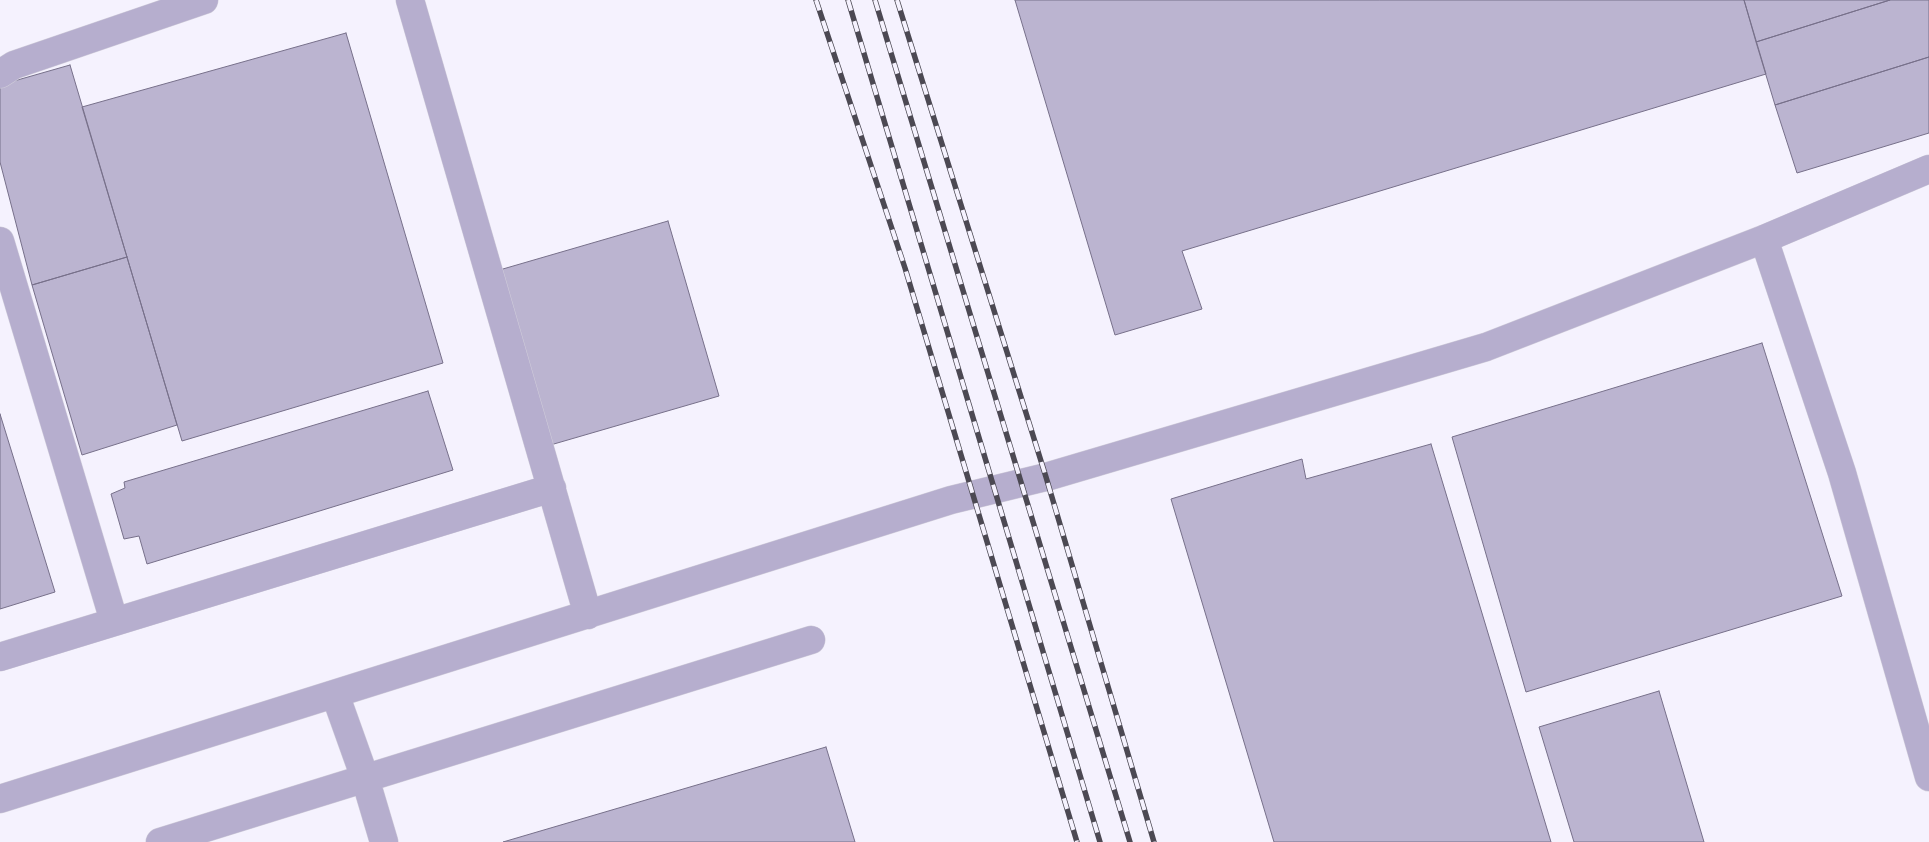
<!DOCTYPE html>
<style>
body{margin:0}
canvas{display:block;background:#f5f2fe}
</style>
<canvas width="1929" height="842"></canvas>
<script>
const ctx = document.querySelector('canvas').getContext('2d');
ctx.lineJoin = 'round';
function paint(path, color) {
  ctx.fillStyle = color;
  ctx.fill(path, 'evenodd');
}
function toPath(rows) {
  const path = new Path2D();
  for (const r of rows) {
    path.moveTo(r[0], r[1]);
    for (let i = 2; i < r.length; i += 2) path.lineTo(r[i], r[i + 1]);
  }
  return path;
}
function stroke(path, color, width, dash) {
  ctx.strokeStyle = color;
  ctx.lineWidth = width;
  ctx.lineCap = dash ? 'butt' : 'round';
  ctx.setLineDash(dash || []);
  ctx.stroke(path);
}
const building = toPath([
 [1015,0,1744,0,1766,74,1182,251,1202,309,1115,335,1015,0],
 [1744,0,1890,0,1756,42,1744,0],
 [1890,0,1929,0,1929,57,1775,105,1756,42,1890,0],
 [346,33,443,363,182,441,82,107,346,33],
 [1929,57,1929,133,1797,173,1775,105,1929,57],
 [70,65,127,257,32,285,0,162,0,85,70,65],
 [668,221,719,396,547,446,496,271,668,221],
 [127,257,177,425,82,455,32,285,127,257],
 [1762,343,1842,596,1526,692,1452,437,1762,343],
 [428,391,453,470,147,564,139,536,124,539,111,494,125,488,124,482,428,391],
 [0,414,55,592,0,609,0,414],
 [1431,444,1551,842,1274,842,1171,499,1302,459,1306,479,1431,444],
 [1659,691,1704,842,1574,842,1539,727,1659,691],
 [826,747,855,842,503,842,826,747]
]);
paint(building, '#bbb4d0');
stroke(building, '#77708a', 1);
const minor = toPath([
 [410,0,588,615],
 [0,74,14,65,204,0],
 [1764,239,1842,473,1929,777],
 [0,241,114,621],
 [0,657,552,488],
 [335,694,365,778,384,842],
 [0,799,951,500,1046,477,1486,347,1764,239,1929,169],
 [160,842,811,640]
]);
stroke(minor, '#d2cfdb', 29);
stroke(minor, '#b6aece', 28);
const rail = toPath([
 [816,0,905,268,1077,842],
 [848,0,1100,842],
 [875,0,1130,842],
 [897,0,1046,477,1154,842]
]);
stroke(rail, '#4c4953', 5.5);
stroke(rail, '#f5f2fe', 4, [11]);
</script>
